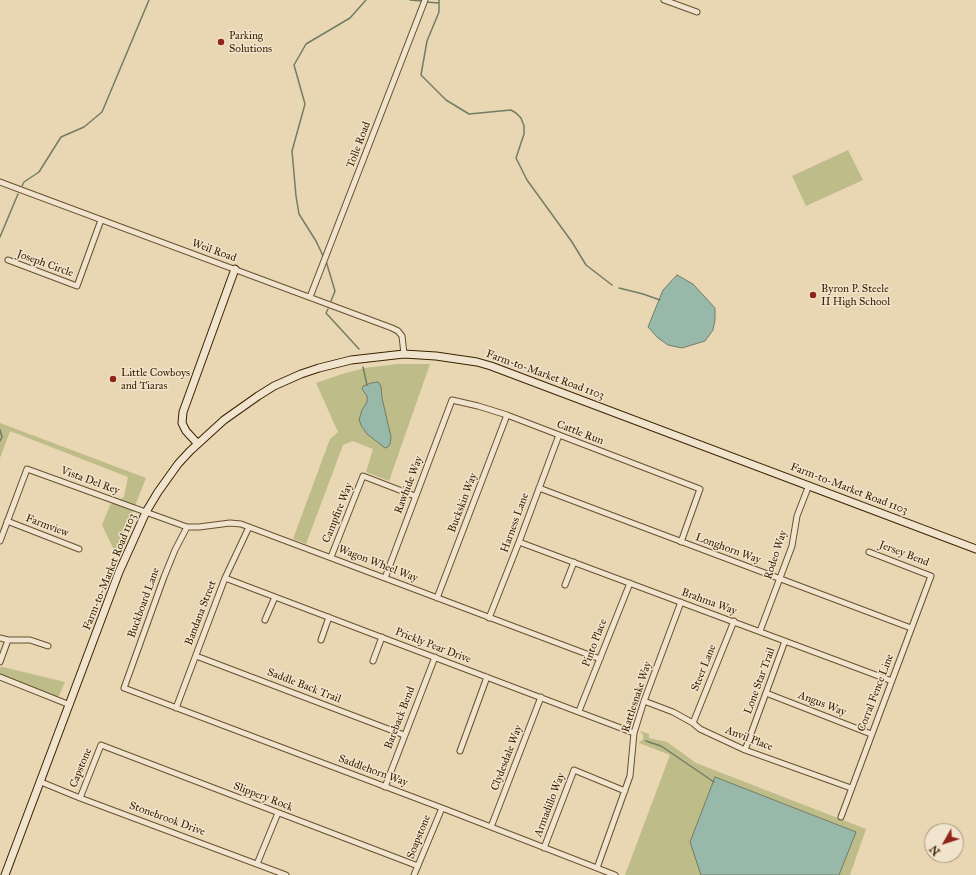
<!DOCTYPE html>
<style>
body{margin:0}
#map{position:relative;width:976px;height:875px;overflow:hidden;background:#e9d6b3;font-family:"IM FELL Great Primer",serif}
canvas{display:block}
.north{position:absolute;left:924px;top:823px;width:40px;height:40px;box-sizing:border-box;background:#f1e4ce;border:1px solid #a8967c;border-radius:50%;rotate:231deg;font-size:11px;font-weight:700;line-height:16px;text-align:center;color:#3b2201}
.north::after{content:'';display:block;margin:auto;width:14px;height:18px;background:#8f2418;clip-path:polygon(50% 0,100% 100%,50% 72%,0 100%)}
</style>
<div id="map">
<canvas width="976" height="875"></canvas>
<div class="north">N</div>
</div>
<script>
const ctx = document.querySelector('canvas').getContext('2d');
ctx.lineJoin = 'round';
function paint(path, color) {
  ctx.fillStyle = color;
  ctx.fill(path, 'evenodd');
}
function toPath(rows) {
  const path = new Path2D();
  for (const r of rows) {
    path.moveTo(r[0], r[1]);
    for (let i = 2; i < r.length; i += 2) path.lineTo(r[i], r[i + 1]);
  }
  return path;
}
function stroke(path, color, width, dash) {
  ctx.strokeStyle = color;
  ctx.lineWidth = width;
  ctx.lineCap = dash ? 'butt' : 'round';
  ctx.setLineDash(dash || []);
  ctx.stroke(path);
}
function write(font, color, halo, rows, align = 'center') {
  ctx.font = font + ' "IM FELL Great Primer",serif';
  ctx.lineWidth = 3;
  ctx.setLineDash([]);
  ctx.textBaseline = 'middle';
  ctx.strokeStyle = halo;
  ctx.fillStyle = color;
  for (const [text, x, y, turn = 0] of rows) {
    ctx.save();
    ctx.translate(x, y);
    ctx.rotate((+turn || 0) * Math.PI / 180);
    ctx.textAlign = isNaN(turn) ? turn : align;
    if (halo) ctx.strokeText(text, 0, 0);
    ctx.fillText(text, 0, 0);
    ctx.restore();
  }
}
paint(toPath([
 [848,150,863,180,806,206,792,176],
 [397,364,430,364,389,481,366,472,373,449,353,441,343,445,306,544,293,539,330,439,338,432,316,383,342,374,365,368],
 [0,423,146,478,116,554,102,525,110,505,124,497,128,477,10,431,0,458],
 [0,667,3,667,65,682,58,698,0,675],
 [640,731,649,734,649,738,667,742,696,763,866,829,850,875,625,875,670,755,639,743,643,739,643,735]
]), '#bebc88');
const water = toPath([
 [677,275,693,284,715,308,715,320,713,330,705,341,682,348,668,345,658,338,648,327,663,290,677,275],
 [378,382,381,386,382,398,391,437,390,444,388,447,385,448,367,434,362,427,359,420,362,410,367,402,367,396,362,389,363,386,371,383,378,382],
 [715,777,856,832,839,875,701,875,690,842,715,777]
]);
paint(water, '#98b9a9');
stroke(water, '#737d66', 1);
stroke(toPath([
 [410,0,422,1],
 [439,0,439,12,427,41,421,75,446,100,469,114,511,110,516,113,521,118,524,126,524,134,516,158,527,180,572,242,586,265,612,285],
 [426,2,439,3],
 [22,186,24,182,39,172,61,137,84,127,102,112,149,0],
 [0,237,18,194],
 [324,258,316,241,299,214,296,196,292,151,305,104,294,65,306,44,350,18,366,0],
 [326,261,335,291,331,301],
 [619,288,643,294,660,300],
 [328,309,326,313,359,349],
 [363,367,367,385],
 [0,430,2,437,0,441],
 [646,741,661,746,714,782]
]), '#737d66', 1.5);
const street = toPath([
 [664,0,697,12],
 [0,182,392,328,398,331,402,336,404,354],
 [8,260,77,286,101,220],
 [310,297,425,0],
 [539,488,911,628],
 [7,521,79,549],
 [187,527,175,550,164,577,124,688,442,808,615,875],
 [0,541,27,469,187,527,199,527,230,523,241,524,600,659],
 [519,542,892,681],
 [331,557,363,476,415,496],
 [225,578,634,733],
 [385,578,452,400,478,406,507,415,700,489,681,542],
 [565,585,574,562],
 [437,598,507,415],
 [489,618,519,542,559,435],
 [265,620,275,597],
 [760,631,792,546,797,516,809,485],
 [0,638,8,640,30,640,48,646],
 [321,640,329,617],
 [196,656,404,735],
 [373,661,382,637],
 [0,662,8,640],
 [0,677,70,705],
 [766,693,871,734],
 [644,701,673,712,693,723,700,729,745,750,851,788],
 [176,708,225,578,249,527],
 [579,711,630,583],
 [693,723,734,621],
 [745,750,785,641],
 [460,751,487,677],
 [41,782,80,798,286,875],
 [385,787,435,657],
 [80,798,101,745,418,866],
 [841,817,931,576,869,552],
 [491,827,541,697],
 [544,848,574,770,625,791],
 [257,864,278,813],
 [597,868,630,776,634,733,644,701,681,602],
 [414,875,442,808]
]);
const secondary = toPath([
 [197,443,186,431,182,423,183,412,235,269],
 [5,875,119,572,146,512,158,492,178,464,190,451,224,420,258,396,274,386,301,374,319,368,351,360,404,354,436,356,477,362,491,366,976,549]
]);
stroke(street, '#664f2e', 7);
stroke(secondary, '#3b2201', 9);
stroke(street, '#f1e4ce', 5);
stroke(secondary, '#f1e4ce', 7);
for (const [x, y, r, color] of [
 [221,42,4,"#8f2418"],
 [813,295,4,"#8f2418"],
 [113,379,4,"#8f2418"]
]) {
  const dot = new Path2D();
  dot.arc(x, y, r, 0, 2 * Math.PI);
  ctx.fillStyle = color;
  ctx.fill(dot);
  stroke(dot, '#f1e4ce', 1.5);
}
write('11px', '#3b2201', '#f1e4ce', [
 ["Parking",229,36],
 ["Solutions",229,49],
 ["Byron P. Steele",821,289],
 ["II High School",821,302],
 ["Little Cowboys",121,373],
 ["and Tiaras",121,386]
], 'left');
write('11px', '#3b2201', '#f1e4ce', [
 ["Tolle Road",359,145,-69],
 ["Weil Road",214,251,20],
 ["Joseph Circle",45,264,20],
 ["Farm-to-Market Road 1103",545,375,20],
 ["Cattle Run",580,433,21],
 ["Vista Del Rey",90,481,20],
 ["Rawhide Way",409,485,-69],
 ["Farm-to-Market Road 1103",849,489,21],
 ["Buckskin Way",463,503,-69],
 ["Campfire Way",338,513,-68],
 ["Harness Lane",515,523,-70],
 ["Farmview",47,526,21],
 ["Longhorn Way",728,549,20],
 ["Jersey Bend",904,554,21],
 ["Rodeo Way",776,555,-72],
 ["Wagon Wheel Way",378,564,21],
 ["Farm-to-Market Road 1103",110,572,-68],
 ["Brahma Way",709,602,20],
 ["Buckboard Lane",144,603,-70],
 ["Bandana Street",201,613,-69],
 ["Pinto Place",595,643,-69],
 ["Prickly Pear Drive",433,646,21],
 ["Steer Lane",704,668,-68],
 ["Lone Star Trail",760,681,-70],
 ["Saddle Back Trail",304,686,21],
 ["Corral Fence Line",876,693,-69],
 ["Rattlesnake Way",637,697,-72],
 ["Angus Way",822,704,21],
 ["Bareback Bend",400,718,-69],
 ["Anvil Place",749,739,21],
 ["Clydesdale Way",507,758,-69],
 ["Capstone",81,768,-68],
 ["Saddlehorn Way",373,771,20],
 ["Slippery Rock",263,797,21],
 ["Armadillo Way",550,805,-69],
 ["Stonebrook Drive",167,819,20],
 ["Soapstone",419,837,-68]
]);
</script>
